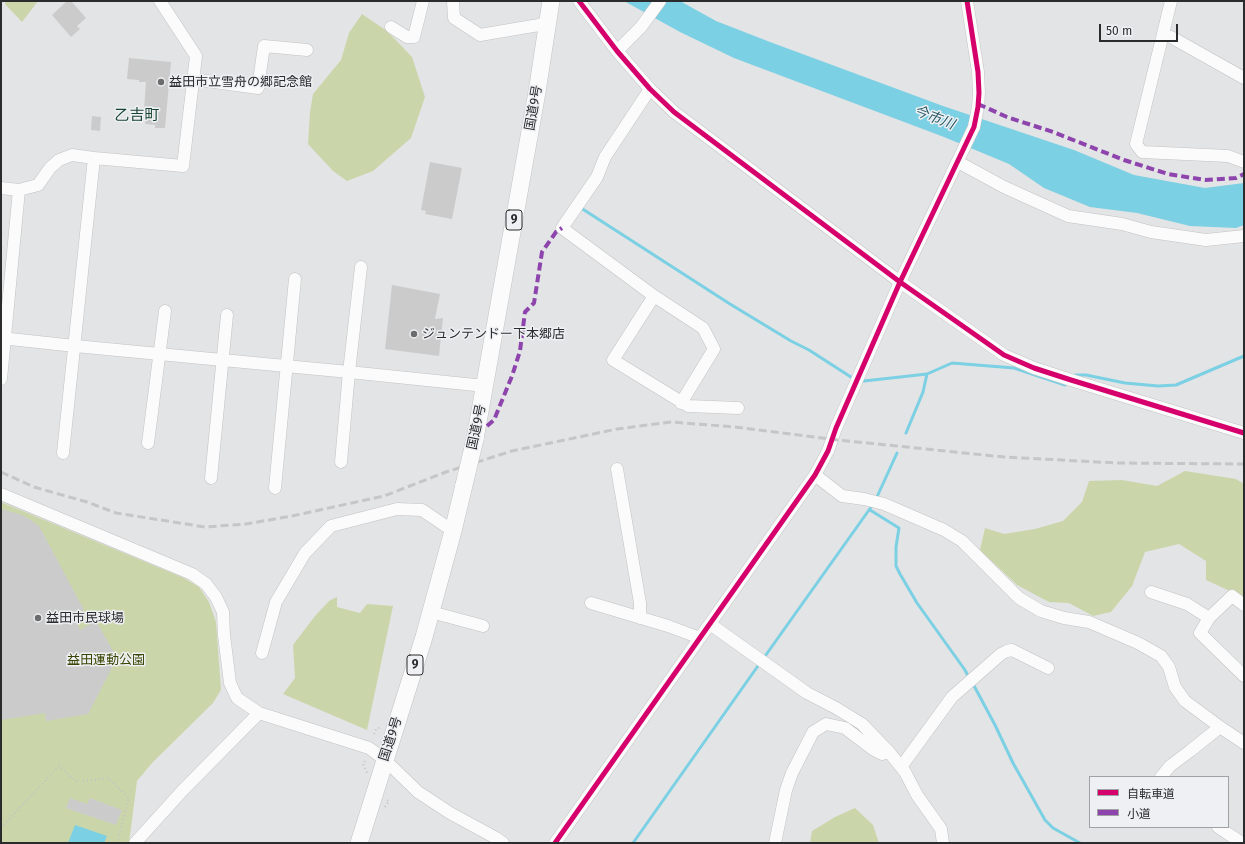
<!DOCTYPE html>
<meta charset="utf-8">
<style>
body{margin:0}
#map{position:relative;width:1245px;height:844px;overflow:hidden;background:#e3e4e5;font-family:"Fira Sans","Noto Sans JP",sans-serif}
canvas{display:block}
.frame{position:absolute;inset:0;border:2px solid #2a2b2c;pointer-events:none}
.legend{position:absolute;left:1089px;top:776px;width:140px;height:52px;box-sizing:border-box;background:#eff0f3;border:1px solid #a0a1a3;margin:0;padding:5px 7px;list-style:none;font-size:12px;color:#2a2b2c}
.legend li{display:flex;align-items:center;gap:8px;height:20px}
.legend b{width:20px;border:1px solid #a0a1a3}
.scale{position:absolute;left:1099px;top:24px;width:79px;height:18px;box-sizing:border-box;border:2px solid #2a2b2c;border-top:0;padding-left:5px;font-size:12px;line-height:14px;white-space:nowrap;color:#2a2b2c;-webkit-text-stroke:3px #eff0f3;paint-order:stroke}
</style>
<div id="map">
<canvas width="1245" height="844"></canvas>
<div class="frame"></div>
<ul class="legend">
<li><b style="height:5px;background:#d6006c"></b>自転車道</li>
<li><b style="height:5px;background:#8e44ad"></b>小道</li>
</ul>
<div class="scale">50 m</div>
</div>
<script>
const ctx = document.querySelector('canvas').getContext('2d');
ctx.lineJoin = 'round';
function paint(path, color) {
  ctx.fillStyle = color;
  ctx.fill(path, 'evenodd');
}
function toPath(rows) {
  const path = new Path2D();
  for (const r of rows) {
    path.moveTo(r[0], r[1]);
    for (let i = 2; i < r.length; i += 2) path.lineTo(r[i], r[i + 1]);
  }
  return path;
}
function stroke(path, color, width, dash) {
  ctx.strokeStyle = color;
  ctx.lineWidth = width;
  ctx.lineCap = dash ? 'butt' : 'round';
  ctx.setLineDash(dash || []);
  ctx.stroke(path);
}
function write(font, color, halo, rows, align = 'center') {
  ctx.font = font + ' "Fira Sans","Noto Sans JP",sans-serif';
  ctx.lineWidth = 3;
  ctx.setLineDash([]);
  ctx.textBaseline = 'middle';
  ctx.strokeStyle = halo;
  ctx.fillStyle = color;
  for (const [text, x, y, turn = 0] of rows) {
    ctx.save();
    ctx.translate(x, y);
    ctx.rotate((+turn || 0) * Math.PI / 180);
    ctx.textAlign = isNaN(turn) ? turn : align;
    if (halo) ctx.strokeText(text, 0, 0);
    ctx.fillText(text, 0, 0);
    ctx.restore();
  }
}
paint(toPath([
 [5,1,38,1,22,22,5,4],
 [362,14,387,31,412,57,425,97,411,138,373,171,347,181,333,171,308,144,310,112,313,94,341,60,349,33],
 [1185,471,1236,479,1244,484,1244,601,1232,592,1206,580,1206,561,1179,544,1145,552,1132,586,1111,612,1093,616,1069,603,1049,602,1017,585,980,550,985,528,1004,534,1035,529,1063,521,1082,502,1089,481,1122,480,1157,486],
 [1,502,184,578,199,587,209,602,216,622,221,690,213,703,152,763,137,781,129,843,1,843],
 [337,597,337,607,360,613,367,604,393,606,367,730,283,694,295,678,293,645,315,616,329,601],
 [855,808,873,825,879,843,810,843,812,831,835,817]
]), '#cad6aa');
paint(toPath([
 [624,1,680,1,716,21,770,42,943,106,1074,150,1134,175,1205,188,1244,183,1244,225,1236,228,1190,226,1137,213,1090,207,1044,188,1009,164,944,137,734,58,680,32],
 [75,825,107,836,104,843,68,843]
]), '#7bd0e4');
stroke(toPath([
 [581,208,730,304,791,341,809,350,854,379],
 [1073,376,1075,375,1086,375,1125,383,1158,386,1176,385,1244,356],
 [860,380,864,381,927,374,952,363,1014,368,1065,385,1068,382],
 [906,433,923,392,927,374],
 [876,499,897,453],
 [870,510,899,528,896,547,896,566,900,574,917,603,965,670,969,678],
 [763,659,874,503],
 [972,682,995,725,1013,763,1045,820,1053,828,1080,843],
 [633,843,760,663]
]), '#7bd0e4', 3);
paint(toPath([
 [67,1,71,1,86,18,77,26,80,29,71,37,52,15],
 [129,58,171,62,165,128,155,128,155,125,145,124,147,110,144,110,146,82,139,82,139,80,127,79],
 [92,116,101,117,100,131,91,130],
 [430,162,462,168,452,219,425,214,426,211,421,210],
 [392,285,440,294,435,319,443,318,439,356,385,349],
 [1,509,22,515,31,520,39,526,84,610,73,615,80,630,96,621,117,658,88,714,46,721,45,713,1,720],
 [70,798,87,804,90,798,122,810,116,825,66,808]
]), '#cbcbcc');
const minor = toPath([
 [453,1,454,18,480,35,539,25,549,20],
 [579,1,617,51,650,89,674,112,900,282,1004,355,1034,368,1071,380,1244,433],
 [1171,1,1136,144,1142,152,1228,156,1244,162],
 [391,27,407,37,414,37,423,1],
 [1163,35,1171,37,1244,78],
 [617,51,641,27,660,1],
 [193,79,258,88,264,46,307,50],
 [650,89,605,157,597,177,562,228,654,296,703,328,714,349,681,403],
 [958,162,1004,187,1068,216,1122,224,1151,232,1206,240,1244,236],
 [1,188,19,190,38,185,50,168,59,160,72,155,94,158],
 [654,296,613,360,688,406,738,408],
 [1,338,75,346,349,372,485,386],
 [1,379,19,190],
 [148,443,165,311],
 [63,453,94,158,183,166,196,56,160,1],
 [341,462,349,372,361,267],
 [617,469,640,603,640,618],
 [815,475,842,496,864,499,884,504,944,530,962,541,1019,598,1041,611,1064,618,1089,622,1138,643,1161,656,1169,667,1175,687,1185,701,1220,727,1244,743],
 [211,478,227,315],
 [275,488,295,279],
 [1,494,192,574,206,584,216,597,223,612,224,635,230,683,237,698,259,713,369,748,385,760,418,792,450,813,496,838,503,843],
 [1151,592,1187,604,1209,618,1200,633,1244,676],
 [591,603,668,626,700,638],
 [431,612,483,626],
 [1209,618,1232,596,1244,605],
 [710,624,807,693,836,708,862,724,889,752,905,772,917,795,941,829,943,843],
 [262,653,276,602,305,553,331,526,397,509,422,510,453,531],
 [901,767,952,697,1001,654,1007,651,1012,650,1048,668],
 [1161,777,1170,766,1190,751,1220,727],
 [1218,827,1242,843],
 [135,843,183,790,259,713],
 [555,843,815,475,828,451,836,428,900,282,974,127,978,107,979,93,978,72,967,1],
 [775,843,786,790,792,773,813,732,826,724,845,728,874,750,882,754,889,752]
]);
const highway = toPath([
 [475,439,537,92,551,1],
 [359,843,424,637,453,531,464,485]
]);
stroke(minor, '#c2c2c3', 13);
stroke(highway, '#c2c2c3', 18);
stroke(toPath([
 [374,734,376,729,381,727],
 [365,761,363,764,367,773],
 [83,781,108,778,129,798,117,843],
 [385,807,389,801,386,800],
 [1,828,59,766,77,782]
]), '#c2c3c3', 2, [1, 3]);
stroke(minor, '#fbfbfb', 12);
stroke(highway, '#fbfbfb', 17);
stroke(toPath([
 [1,472,34,487,87,502,116,513,205,527,246,524,292,516,384,496,446,472,512,451,617,429,671,422,735,427,838,440,1004,457,1117,463,1244,464]
]), '#c5c6c6', 3, [8, 4]);
const highwayBridge = toPath([
 [464,485,475,439]
]);
stroke(highwayBridge, '#c2c2c3', 18, []);
stroke(highwayBridge, '#fbfbfb', 17);
stroke(toPath([
 [978,104,1007,117,1053,132,1124,160,1168,174,1205,180,1236,178,1244,174],
 [487,426,494,420,512,376,520,351,525,312,534,303,542,252,556,232,562,228]
]), '#8e44ad', 4, [8, 4]);
stroke(toPath([
 [579,1,617,51,650,89,674,112,900,282,1004,355,1034,368,1071,380,1244,433],
 [555,843,815,475,828,451,836,428,900,282,974,127,978,107,979,93,978,72,967,1]
]), '#d6006c', 5);
for (const [x, y, r, color] of [
 [161,82,4,"#6b6c6d"],
 [414,334,4,"#6b6c6d"],
 [38,618,4,"#6b6c6d"]
]) {
  const dot = new Path2D();
  dot.arc(x, y, r, 0, 2 * Math.PI);
  ctx.fillStyle = color;
  ctx.fill(dot);
  stroke(dot, '#eff0f3', 1.5);
}
for (const [x, y, w] of [
 [514,220,16],
 [415,665,16]
]) {
  const box = new Path2D();
  box.roundRect(x - w / 2, y - 10, w, 20, 3);
  ctx.fillStyle = '#eff0f3';
  ctx.fill(box);
  stroke(box, '#2a2b2c', 1);
}
write('bold 12px', '#2a2b2c', null, [
 ["9",514,220],
 ["9",415,665]
]);
write('13px', '#2a2b2c', '#eff0f3', [
 ["益田市立雪舟の郷記念館",169,82],
 ["ジュンテンドー下本郷店",422,334],
 ["益田市民球場",46,618]
], 'left');
write('13px', '#2a2b2c', '#eff0f3', [
 ["国道9号",534,108,-80],
 ["国道9号",477,427,-78],
 ["国道9号",391,739,-72]
]);
write('13px', '#384502', '#eff0f3', [
 ["益田運動公園",106,660]
]);
write('italic 14px', '#295a67', '#eff0f3', [
 ["今市川",934,118,21]
]);
write('15px', '#174431', '#eff0f3', [
 ["乙吉町",137,116]
]);
</script>
